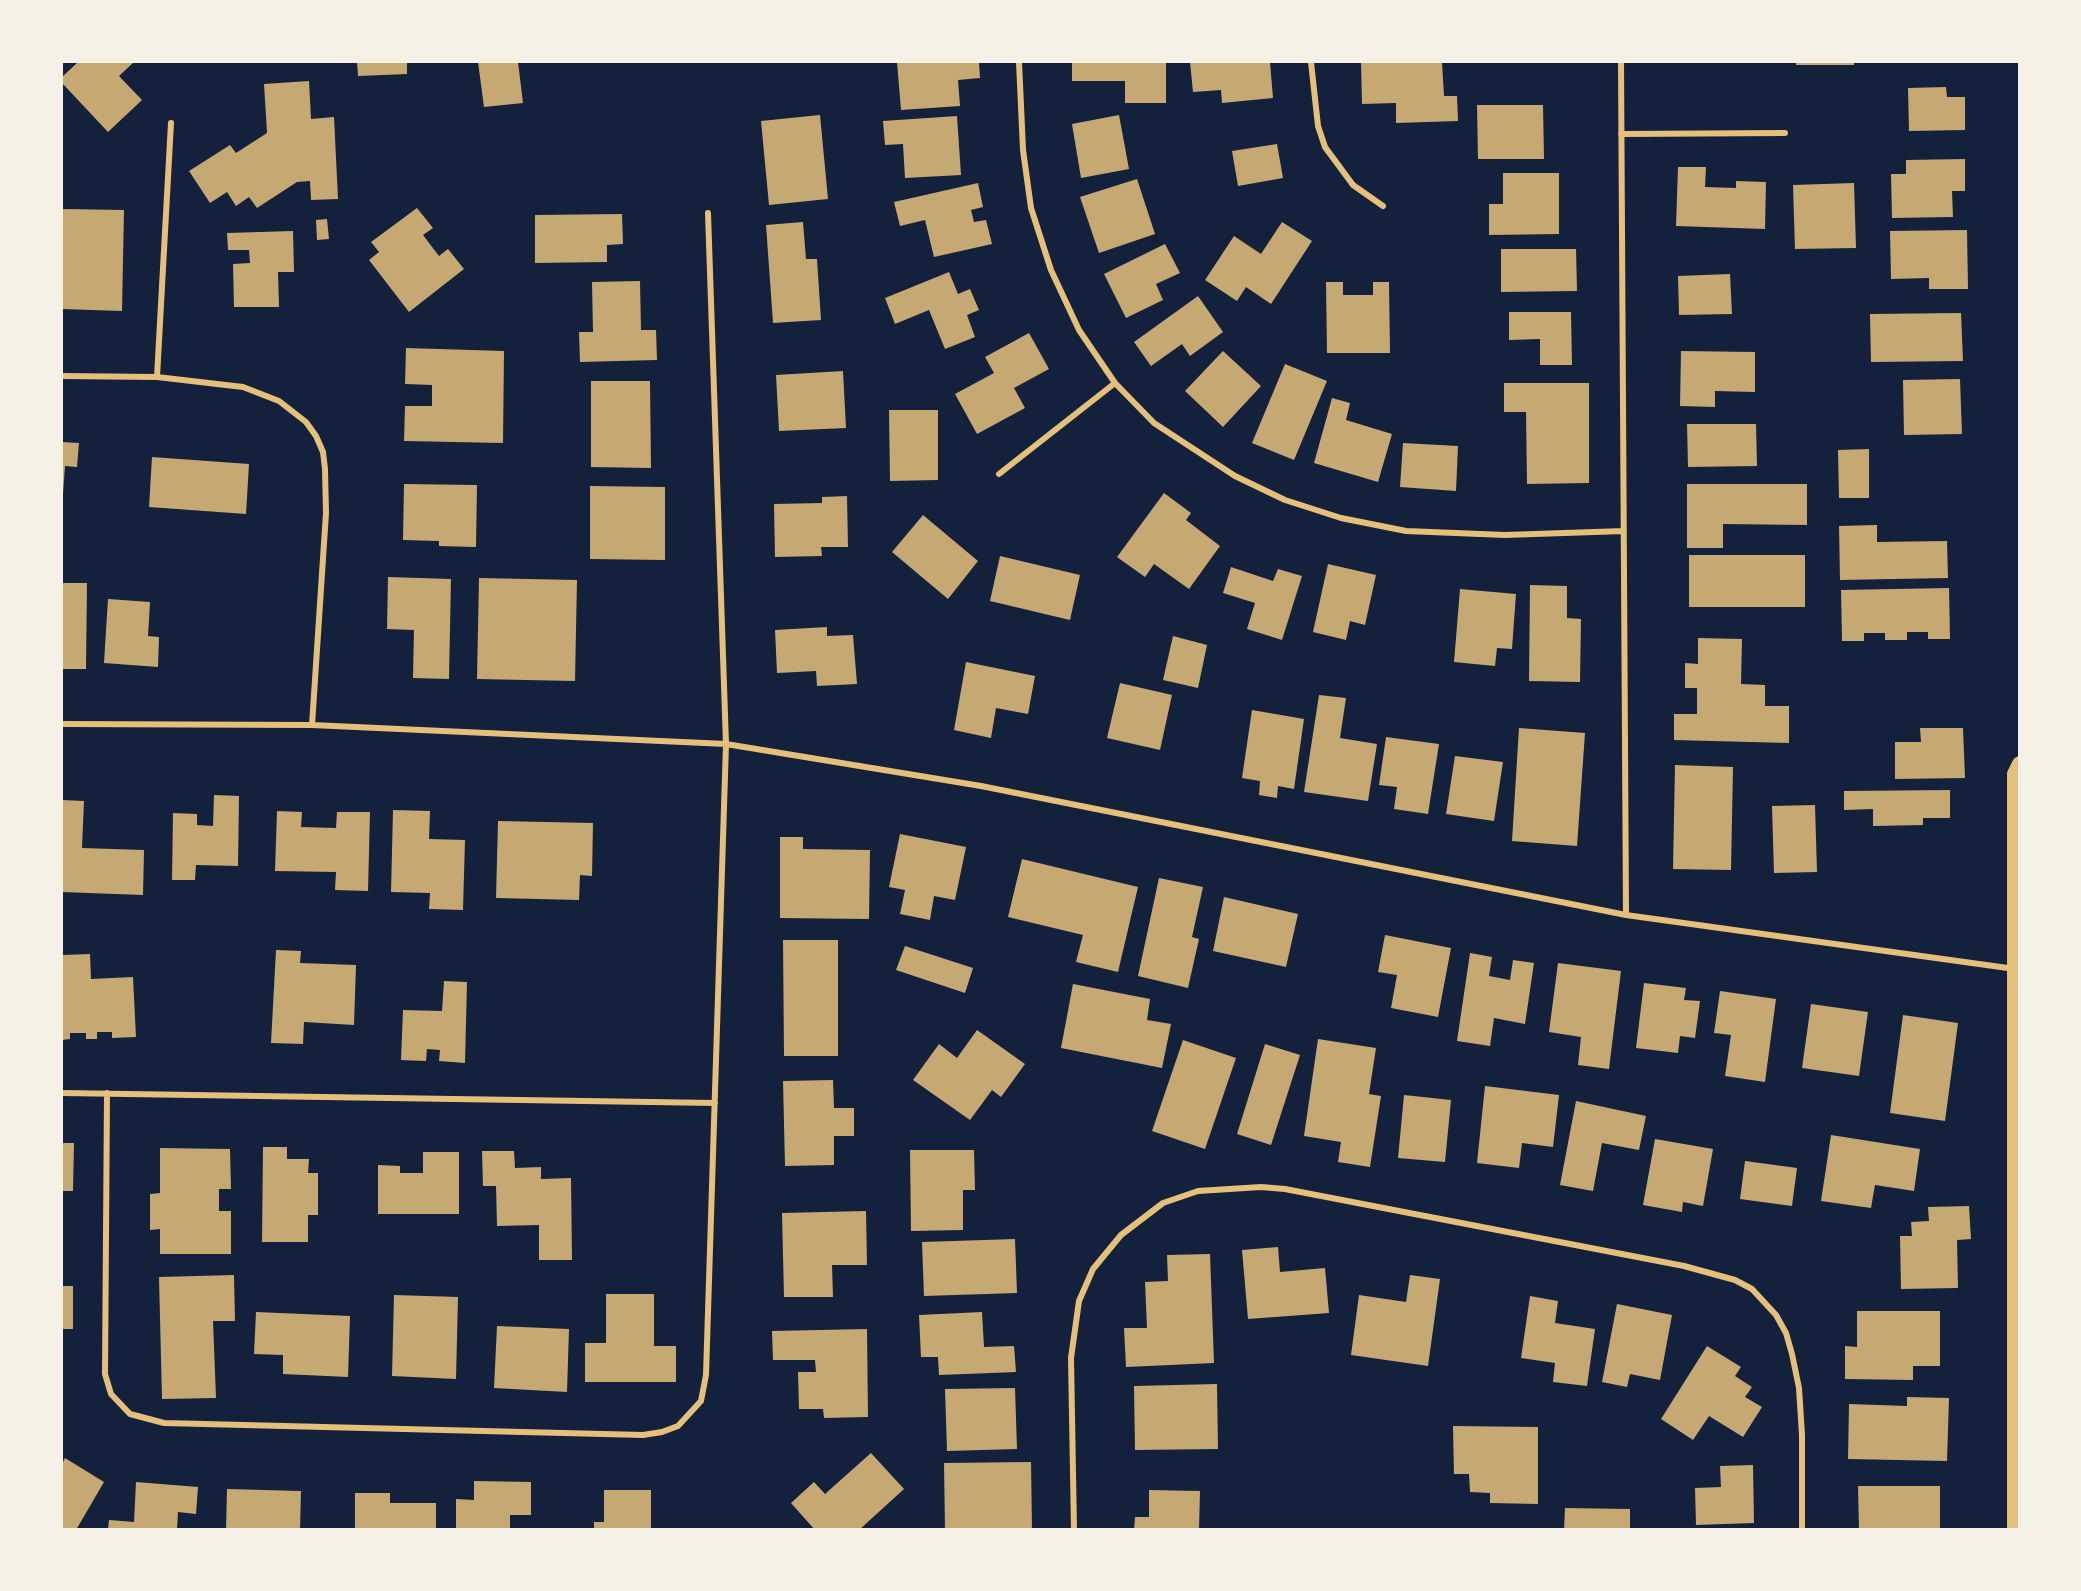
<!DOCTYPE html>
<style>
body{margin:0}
#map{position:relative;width:2081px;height:1591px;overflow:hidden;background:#14213d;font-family:"Nunito Sans",sans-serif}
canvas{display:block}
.frame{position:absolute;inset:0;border:63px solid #f6f1e7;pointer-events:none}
</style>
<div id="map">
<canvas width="2081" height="1591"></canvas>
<div class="frame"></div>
</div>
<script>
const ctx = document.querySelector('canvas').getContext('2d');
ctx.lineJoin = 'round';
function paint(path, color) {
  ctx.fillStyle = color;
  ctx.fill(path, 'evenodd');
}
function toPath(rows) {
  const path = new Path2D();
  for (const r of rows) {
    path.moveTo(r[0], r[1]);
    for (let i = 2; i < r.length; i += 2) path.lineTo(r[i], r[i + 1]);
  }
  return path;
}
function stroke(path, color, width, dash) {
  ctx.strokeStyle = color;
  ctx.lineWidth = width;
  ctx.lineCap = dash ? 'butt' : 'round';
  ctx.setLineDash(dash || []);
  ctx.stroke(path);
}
paint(toPath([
 [78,62,134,62,119,76,142,100,108,132,62,83,62,77],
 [357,62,407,62,407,74,358,76],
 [478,62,518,62,523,103,484,107],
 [897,62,979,62,980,78,958,80,960,106,901,110],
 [1072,62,1166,62,1166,103,1125,103,1125,81,1072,81],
 [1190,62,1270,62,1273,98,1222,103,1221,90,1193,92],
 [1361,62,1442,62,1444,96,1457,96,1458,121,1396,123,1396,103,1362,104],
 [1796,62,1854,62,1854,65,1796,65],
 [309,81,311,119,334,117,338,199,311,200,310,181,297,182,257,208,249,197,236,206,227,192,210,203,189,171,230,145,236,153,267,133,264,84],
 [1946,87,1947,97,1965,97,1965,130,1909,131,1908,88],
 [1477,105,1543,105,1544,159,1478,159],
 [820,115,828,199,769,205,761,121],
 [1119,115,1129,169,1081,178,1072,124],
 [957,116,961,175,905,178,903,144,885,145,883,121],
 [1277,144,1283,178,1238,186,1232,151],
 [1965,159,1965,191,1952,191,1953,217,1892,218,1891,174,1906,174,1906,160],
 [1678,167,1706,167,1705,187,1736,188,1736,181,1766,182,1765,229,1676,226],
 [1503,173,1559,173,1559,234,1489,235,1489,204,1503,204],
 [1137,179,1155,234,1099,253,1080,197],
 [978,183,983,207,971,210,974,222,986,220,992,244,934,257,925,220,900,226,894,202],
 [1854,183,1856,248,1795,249,1793,185],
 [417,208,433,228,423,235,439,256,448,249,464,269,409,312,369,260,379,252,371,242],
 [62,209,124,210,122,311,62,309],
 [622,214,623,244,607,245,607,262,535,263,535,215],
 [327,219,329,239,317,240,316,220],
 [803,222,806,259,817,259,821,320,773,323,766,225],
 [1282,222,1312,241,1271,304,1246,287,1237,301,1205,280,1234,236,1261,254],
 [1967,230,1968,289,1929,289,1929,278,1891,279,1890,231],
 [293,231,294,272,278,272,279,307,234,307,233,264,250,263,249,250,228,250,227,233],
 [1165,244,1180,273,1156,284,1163,300,1126,318,1104,274],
 [1501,249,1576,249,1577,291,1501,292],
 [949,272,958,294,970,289,979,310,967,315,975,337,945,349,929,310,895,324,885,298],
 [1730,274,1732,314,1679,315,1678,276],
 [640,281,641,330,656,330,657,360,580,362,579,332,593,332,592,282],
 [1326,282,1343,282,1343,295,1373,295,1373,282,1389,282,1390,353,1327,353],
 [1198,296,1223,332,1190,356,1182,344,1151,366,1134,342],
 [1509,312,1571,312,1572,365,1540,365,1540,339,1509,340],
 [1961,313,1963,361,1871,362,1870,314],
 [1029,333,1049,369,1014,388,1025,408,977,434,955,394,994,373,985,357],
 [406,348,504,351,503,443,404,441,405,406,432,406,432,385,405,384],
 [1223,351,1261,386,1223,427,1185,391],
 [1681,351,1755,352,1755,392,1715,391,1715,407,1680,406],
 [1285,364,1327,381,1294,460,1252,443],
 [843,371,846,428,779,431,776,375],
 [1960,379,1962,434,1904,435,1903,380],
 [591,381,650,381,651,468,591,467],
 [1504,383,1589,383,1589,483,1527,484,1526,412,1504,412],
 [1332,398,1350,403,1346,420,1392,434,1378,482,1314,463],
 [889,410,938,410,938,480,890,481],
 [1687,424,1756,424,1757,466,1688,467],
 [62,442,79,443,77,467,65,466,63,494],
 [1403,443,1458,446,1456,491,1400,487],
 [1869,449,1869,498,1839,498,1838,450],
 [152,457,249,464,246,514,149,507],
 [404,484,477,485,476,547,439,546,439,541,403,540],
 [1687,484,1807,484,1807,525,1723,524,1723,548,1687,548],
 [590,486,665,487,665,560,590,559],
 [1164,493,1191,513,1186,520,1220,546,1189,589,1154,564,1145,577,1117,557],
 [847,496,848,547,821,547,822,556,775,557,774,504,822,503,822,497],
 [923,515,978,561,948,599,892,552],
 [1877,525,1877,542,1947,541,1948,578,1840,580,1839,526],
 [1689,555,1805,555,1805,607,1689,607],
 [1000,556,1080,575,1070,620,990,601],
 [1328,564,1376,575,1365,625,1350,621,1346,640,1313,632],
 [1231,567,1273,581,1278,569,1302,576,1282,640,1247,629,1255,603,1223,593],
 [388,577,451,579,449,679,413,678,414,630,387,629],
 [479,578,577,580,575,681,477,679],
 [62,583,87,583,86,669,62,669],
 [1530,585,1567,586,1567,618,1581,619,1580,682,1529,681],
 [1949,588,1950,639,1928,639,1928,632,1907,632,1907,640,1885,640,1885,633,1864,633,1864,641,1842,641,1841,590],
 [1460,589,1516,594,1512,649,1497,648,1495,666,1454,662],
 [108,599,150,602,148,636,159,637,158,667,104,663],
 [827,627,827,636,853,635,857,684,817,686,816,671,777,673,775,630],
 [1173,636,1207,645,1198,688,1163,680],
 [1698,638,1742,639,1741,684,1765,685,1765,706,1789,706,1789,743,1674,740,1674,714,1697,714,1697,688,1685,688,1685,663,1698,664],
 [966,662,1035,676,1028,714,996,708,991,738,954,730],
 [1120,683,1172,695,1160,750,1107,738],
 [1319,695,1346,698,1340,738,1377,744,1368,801,1304,792],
 [1252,710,1304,719,1294,789,1278,786,1277,798,1259,795,1260,781,1242,778],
 [1519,728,1585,733,1577,846,1512,841],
 [1920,728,1963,728,1965,778,1895,779,1895,742,1921,742],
 [1386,737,1439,744,1428,814,1394,809,1397,787,1379,785],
 [1455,756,1503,762,1494,821,1446,814],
 [1675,765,1733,767,1731,870,1673,869],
 [1950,790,1950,818,1923,818,1923,825,1873,826,1873,809,1844,810,1844,791],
 [214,795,239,796,238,866,196,865,195,880,172,880,173,813,197,814,197,825,213,826],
 [62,800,84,801,82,848,144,850,143,895,62,892],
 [1815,805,1817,872,1774,873,1772,806],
 [393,810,430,811,429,839,465,840,463,910,429,909,430,893,391,892],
 [277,811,302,812,301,827,336,828,337,812,370,812,368,891,335,890,336,872,275,871],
 [498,821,593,823,592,876,580,875,579,900,496,898],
 [900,834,966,847,955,900,934,896,930,920,900,914,905,890,889,887],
 [780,837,803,837,803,849,870,850,869,919,780,918],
 [1022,859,1138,887,1118,972,1076,962,1083,935,1008,917],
 [1159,878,1203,887,1192,937,1199,939,1188,988,1138,976],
 [1224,897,1298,914,1286,967,1213,951],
 [1385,935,1451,948,1438,1017,1391,1008,1397,975,1378,972],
 [783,940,838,940,838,1056,784,1056],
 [905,946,973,968,965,993,896,970],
 [276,950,301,951,300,963,356,965,354,1025,304,1022,303,1044,271,1043],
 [1470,953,1492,957,1489,976,1510,980,1513,960,1534,963,1525,1024,1494,1018,1490,1046,1457,1041],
 [90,954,91,979,133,977,136,1037,112,1038,112,1032,97,1032,97,1039,86,1039,86,1033,70,1033,70,1039,62,1040,62,955],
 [1558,963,1621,971,1609,1069,1578,1065,1581,1037,1549,1032],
 [444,981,467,982,465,1063,439,1061,440,1050,427,1049,426,1061,401,1060,403,1010,442,1011],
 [1644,983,1686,988,1684,1000,1700,1001,1695,1038,1680,1036,1678,1053,1636,1048],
 [1073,984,1150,999,1147,1020,1171,1024,1162,1068,1061,1048],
 [1720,991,1776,999,1765,1082,1725,1076,1731,1035,1714,1033],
 [1811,1004,1868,1012,1859,1076,1802,1068],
 [1903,1015,1958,1023,1945,1121,1890,1113],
 [977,1030,1025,1064,1001,1097,992,1090,970,1120,913,1080,939,1044,957,1058],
 [1318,1039,1376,1048,1369,1094,1381,1096,1370,1167,1338,1162,1341,1142,1304,1136],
 [1183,1040,1236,1058,1205,1149,1152,1131],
 [1265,1044,1300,1055,1271,1145,1237,1134],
 [833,1080,834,1108,854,1108,854,1136,834,1136,834,1165,785,1166,783,1081],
 [1485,1086,1559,1095,1553,1147,1522,1143,1519,1168,1477,1163],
 [1404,1095,1451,1100,1445,1162,1398,1158],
 [1576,1101,1646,1116,1639,1150,1602,1143,1593,1191,1560,1185],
 [1831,1135,1920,1149,1914,1191,1875,1185,1871,1208,1821,1201],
 [1655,1139,1713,1149,1703,1206,1683,1202,1682,1212,1643,1205],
 [62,1143,74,1143,73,1191,62,1191],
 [263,1147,287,1147,287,1159,309,1159,308,1173,318,1173,318,1215,308,1215,308,1242,262,1242],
 [160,1148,230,1149,231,1189,219,1189,219,1211,231,1211,231,1254,160,1254,160,1229,150,1230,150,1194,160,1193],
 [910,1150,974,1150,975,1190,963,1190,963,1230,911,1231],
 [482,1151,514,1151,515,1168,541,1167,541,1179,571,1178,572,1260,539,1260,539,1225,497,1226,496,1186,483,1186],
 [423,1152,459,1152,459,1214,378,1214,378,1165,400,1166,400,1173,423,1173],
 [1745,1161,1797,1168,1792,1206,1740,1199],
 [1969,1206,1971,1239,1957,1240,1958,1288,1901,1289,1900,1236,1912,1236,1911,1222,1929,1221,1928,1207],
 [866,1211,867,1265,832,1265,833,1297,784,1297,782,1213],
 [1015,1239,1017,1293,924,1296,922,1242],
 [1278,1247,1280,1272,1325,1268,1329,1313,1248,1319,1242,1250],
 [1210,1254,1214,1363,1126,1367,1124,1328,1147,1328,1145,1282,1168,1281,1167,1255],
 [234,1275,235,1321,213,1321,216,1398,162,1399,159,1277],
 [1410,1275,1440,1279,1428,1366,1351,1355,1359,1295,1406,1302],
 [62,1286,73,1286,73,1329,62,1329],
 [606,1294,654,1294,654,1346,676,1346,676,1382,585,1382,585,1343,606,1343],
 [394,1295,458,1297,456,1379,392,1376],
 [1530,1296,1558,1301,1555,1323,1595,1329,1587,1386,1553,1382,1555,1363,1521,1358],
 [1617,1304,1672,1315,1660,1380,1630,1374,1627,1387,1602,1382],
 [1857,1311,1940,1311,1940,1366,1913,1366,1913,1380,1845,1379,1845,1346,1857,1347],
 [256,1312,350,1316,348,1377,283,1374,283,1355,254,1354],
 [982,1312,984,1347,1014,1346,1016,1372,939,1375,938,1357,921,1357,919,1315],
 [497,1326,569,1329,567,1392,494,1388],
 [867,1329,868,1417,824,1418,823,1409,799,1409,798,1372,816,1372,815,1360,773,1360,772,1331],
 [1707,1346,1741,1367,1735,1376,1752,1387,1745,1397,1762,1407,1743,1437,1709,1416,1693,1440,1661,1419],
 [1217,1384,1218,1449,1135,1450,1134,1386],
 [1015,1388,1017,1449,947,1451,945,1389],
 [1907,1397,1949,1398,1947,1461,1848,1459,1849,1404,1907,1406],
 [1453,1426,1538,1427,1538,1504,1490,1503,1490,1493,1470,1492,1469,1474,1454,1474],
 [871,1453,904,1489,859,1530,815,1530,791,1503,814,1482,825,1494],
 [65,1458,104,1482,76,1530,62,1530,62,1464],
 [1031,1462,1032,1530,945,1530,944,1463],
 [1753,1465,1754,1523,1696,1525,1695,1488,1721,1487,1720,1466],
 [474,1481,531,1482,531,1515,510,1515,510,1530,456,1530,456,1499,474,1500],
 [136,1482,198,1487,196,1514,178,1512,177,1530,108,1530,109,1520,134,1522],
 [1858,1486,1940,1486,1940,1530,1859,1530],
 [227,1489,301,1491,300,1530,226,1530],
 [604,1490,651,1490,651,1530,594,1530,594,1522,604,1522],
 [1149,1490,1200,1491,1199,1530,1134,1530,1135,1517,1149,1517],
 [355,1493,390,1493,390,1503,436,1503,436,1530,355,1530],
 [1565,1508,1630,1509,1630,1530,1564,1530]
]), '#c6a872');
stroke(toPath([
 [1019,62,1023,150,1031,208,1051,270,1079,330,1115,383,1154,423,1235,476,1285,500,1341,518,1406,531,1505,535,1624,531],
 [1311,62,1318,126,1325,147,1353,185,1383,206],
 [1621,62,1626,915],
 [1621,134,1785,133],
 [62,376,157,377,243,387,279,401,306,422,316,436,323,452,325,469,326,513,312,725],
 [157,377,171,123],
 [999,474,1115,383],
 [62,724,312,725,726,744,981,786,1626,915,2015,969],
 [62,1093,715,1103],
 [107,1093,105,1374,111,1394,130,1414,164,1423,643,1435,662,1432,678,1426,701,1401,706,1375,726,744,708,213],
 [1074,1530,1071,1358,1079,1301,1093,1269,1121,1235,1163,1203,1198,1191,1261,1187,1285,1189,1684,1266,1735,1280,1752,1289,1776,1315,1786,1333,1792,1354,1799,1388,1802,1435,1802,1530]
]), '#e5c07b', 6);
stroke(toPath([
 [2015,1530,2015,774,2020,764]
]), '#e5c07b', 16);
</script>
